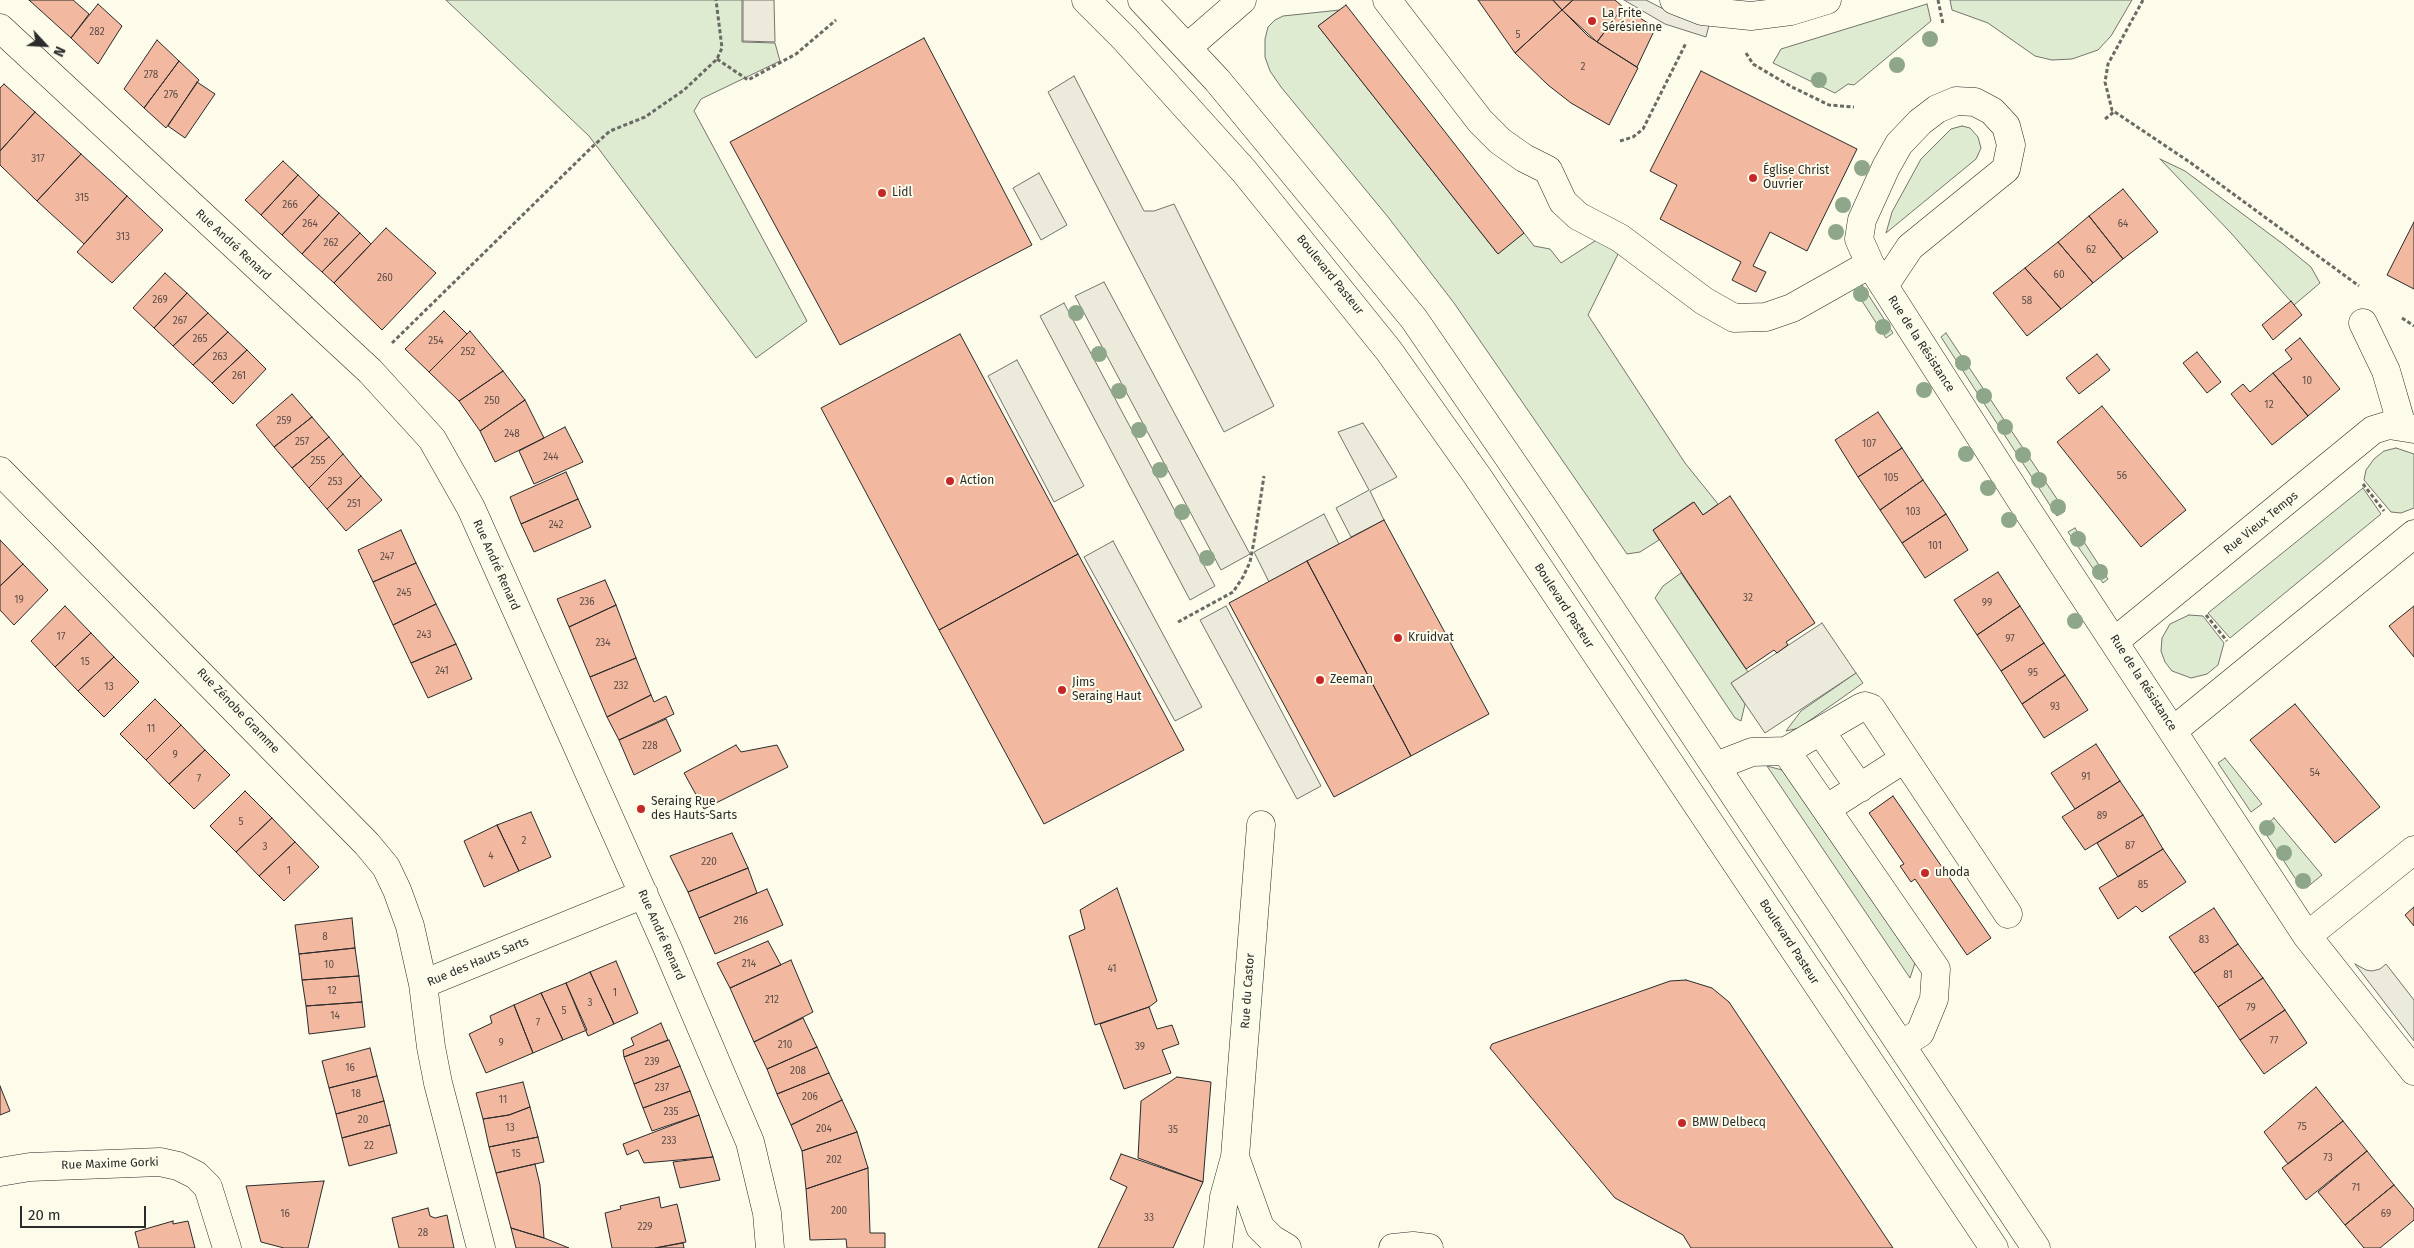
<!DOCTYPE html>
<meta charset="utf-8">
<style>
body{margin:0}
#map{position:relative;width:2414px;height:1248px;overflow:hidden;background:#fdfbea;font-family:"Fira Sans",sans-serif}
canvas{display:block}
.north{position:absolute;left:20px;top:20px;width:50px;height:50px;-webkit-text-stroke:4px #fdfbea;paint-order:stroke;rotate:115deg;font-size:14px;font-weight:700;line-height:20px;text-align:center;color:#2b2b2b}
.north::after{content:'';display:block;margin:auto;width:18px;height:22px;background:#2b2b2b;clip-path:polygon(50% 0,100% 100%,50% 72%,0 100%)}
.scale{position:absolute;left:20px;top:1206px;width:126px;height:22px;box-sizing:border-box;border:2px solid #2b2b2b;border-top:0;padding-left:6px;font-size:15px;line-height:18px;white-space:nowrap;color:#2b2b2b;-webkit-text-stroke:4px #fdfbea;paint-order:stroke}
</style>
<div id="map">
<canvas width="2414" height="1248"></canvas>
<div class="north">N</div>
<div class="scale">20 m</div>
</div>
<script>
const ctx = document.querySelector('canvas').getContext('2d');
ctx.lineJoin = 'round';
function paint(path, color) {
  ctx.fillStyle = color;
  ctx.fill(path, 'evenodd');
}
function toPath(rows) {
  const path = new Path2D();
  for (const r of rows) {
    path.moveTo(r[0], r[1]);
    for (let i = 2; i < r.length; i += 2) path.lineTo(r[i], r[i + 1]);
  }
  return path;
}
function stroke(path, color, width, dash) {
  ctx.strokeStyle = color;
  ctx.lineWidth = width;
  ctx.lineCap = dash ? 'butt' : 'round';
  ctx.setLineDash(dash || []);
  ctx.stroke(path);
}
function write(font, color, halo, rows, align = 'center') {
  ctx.font = font + ' "Fira Sans",sans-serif';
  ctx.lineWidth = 4;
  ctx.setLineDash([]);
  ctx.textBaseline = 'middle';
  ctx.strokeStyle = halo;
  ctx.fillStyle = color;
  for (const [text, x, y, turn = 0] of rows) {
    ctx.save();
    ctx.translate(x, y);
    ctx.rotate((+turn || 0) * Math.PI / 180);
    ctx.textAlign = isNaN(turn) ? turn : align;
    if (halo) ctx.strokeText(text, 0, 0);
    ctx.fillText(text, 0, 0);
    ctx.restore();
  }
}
const green = toPath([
 [446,0,742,0,742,42,775,43,780,61,701,99,694,111,807,321,756,358,589,136,446,0],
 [1950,0,2132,0,2111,36,2098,50,2072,59,2052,60,2035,56,1988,23,1952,10,1950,0],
 [1927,4,1931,21,1854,85,1848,84,1835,93,1773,63,1781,49,1927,4],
 [1340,10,1318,26,1497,253,1524,233,1534,246,1550,249,1561,263,1598,239,1620,250,1588,315,1685,463,1718,504,1703,515,1693,502,1653,530,1659,540,1640,552,1627,554,1454,303,1388,217,1281,87,1270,71,1265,57,1265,39,1268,27,1275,20,1283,16,1340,10],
 [1962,126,1970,128,1978,137,1981,148,1976,159,1886,233,1892,212,1921,159,1951,129,1962,126],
 [2160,159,2185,171,2283,244,2311,267,2320,283,2294,305,2231,233,2160,159],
 [1860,282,1893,333,1886,338,1853,287,1860,282],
 [1946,333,2065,511,2057,516,1941,337,1946,333],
 [2396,448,2414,454,2414,508,2401,513,2391,512,2364,480,2366,470,2374,459,2384,451,2396,448],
 [2363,488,2381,514,2230,638,2208,613,2363,488],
 [2075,528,2108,579,2103,583,2068,532,2075,528],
 [1681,573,1748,672,1731,683,1745,704,1741,721,1735,718,1655,598,1663,586,1681,573],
 [2189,615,2203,616,2224,643,2218,665,2207,674,2191,678,2172,671,2165,662,2161,651,2162,638,2170,624,2189,615],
 [1856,673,1863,683,1799,728,1786,731,1801,711,1856,673],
 [2225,758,2262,804,2251,812,2218,763,2225,758],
 [1767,766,1782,770,1915,963,1910,978,1767,766],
 [2274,818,2322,875,2306,888,2295,878,2262,828,2274,818]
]);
paint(green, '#deebd1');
stroke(green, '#74746e', 1);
const parking = toPath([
 [743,0,774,0,775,42,743,41,743,0],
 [1624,0,1646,0,1679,17,1709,25,1706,37,1665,24,1624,0],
 [1074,76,1144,211,1154,211,1174,204,1274,406,1224,432,1048,92,1074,76],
 [1039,173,1067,225,1041,240,1013,188,1039,173],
 [1104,282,1250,554,1221,570,1075,296,1104,282],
 [1064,303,1215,586,1190,600,1040,316,1064,303],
 [1017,360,1084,486,1054,502,988,376,1017,360],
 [1363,423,1397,477,1370,491,1384,520,1351,537,1336,508,1369,490,1338,432,1363,423],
 [1324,514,1339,544,1269,582,1254,552,1324,514],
 [1113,541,1202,707,1175,721,1084,557,1113,541],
 [1226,606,1321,786,1297,799,1200,620,1226,606],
 [1822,623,1856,673,1765,733,1731,683,1822,623],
 [2355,964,2366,970,2372,971,2380,969,2386,964,2414,1000,2414,1041,2355,964]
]);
paint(parking, '#eceadb');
stroke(parking, '#74746e', 1);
const building = toPath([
 [29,0,73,0,89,14,71,38,29,0],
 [1478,0,1553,0,1562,10,1515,53,1478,0],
 [1553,0,1573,0,1562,10,1553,0],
 [1573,0,1615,0,1623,7,1597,42,1562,10,1573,0],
 [98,4,122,26,98,64,71,38,98,4],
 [1346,5,1524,233,1498,254,1318,26,1346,5],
 [1623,7,1654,27,1652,30,1654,31,1637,67,1597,42,1623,7],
 [1562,10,1588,36,1638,68,1609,125,1571,103,1548,85,1515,53,1562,10],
 [924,38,1032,245,840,345,730,142,924,38],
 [157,40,179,61,144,108,124,89,157,40],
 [179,61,199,80,166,128,144,108,179,61],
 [1701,71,1857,149,1807,251,1770,232,1753,266,1766,272,1756,292,1732,280,1741,262,1660,219,1677,185,1650,171,1701,71],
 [197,82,215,94,185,138,168,126,197,82],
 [4,84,35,112,0,151,0,88,4,84],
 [35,112,81,154,37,201,0,165,0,151,35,112],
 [81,154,127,196,84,244,37,201,81,154],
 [283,161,298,175,261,215,245,200,283,161],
 [298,175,319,195,282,235,261,215,298,175],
 [2123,189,2158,232,2123,259,2089,216,2123,189],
 [319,195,339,213,302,254,282,235,319,195],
 [127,196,163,230,112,283,77,252,127,196],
 [339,213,360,233,322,272,302,254,339,213],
 [2089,216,2123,259,2093,283,2058,242,2089,216],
 [2414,222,2414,289,2387,275,2414,222],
 [386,228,436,273,382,330,334,283,386,228],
 [360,233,371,244,334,283,322,272,360,233],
 [2058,242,2093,283,2061,309,2025,268,2058,242],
 [2025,268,2061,309,2027,336,1993,293,2025,268],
 [165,273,187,293,154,328,133,308,165,273],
 [187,293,208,313,173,346,154,328,187,293],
 [2291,301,2302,315,2273,340,2262,325,2291,301],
 [444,311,467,334,429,372,405,349,444,311],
 [208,313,228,332,193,365,173,346,208,313],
 [470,331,503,371,459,401,429,372,470,331],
 [228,332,247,350,212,383,193,365,228,332],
 [960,334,1078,554,939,630,821,408,960,334],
 [2300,338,2340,389,2308,416,2273,373,2292,359,2285,350,2300,338],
 [247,350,266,369,233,404,212,383,247,350],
 [2197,352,2221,382,2207,393,2183,363,2197,352],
 [2097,354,2110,370,2079,394,2066,378,2097,354],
 [503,371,525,400,480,431,459,401,503,371],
 [2273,373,2308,416,2272,445,2231,394,2243,384,2250,392,2273,373],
 [292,394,312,417,274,447,256,425,292,394],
 [525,400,544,438,495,462,480,431,525,400],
 [2102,406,2186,510,2141,547,2057,442,2102,406],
 [1878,412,1902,448,1858,477,1835,440,1878,412],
 [312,417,329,437,292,468,274,447,312,417],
 [565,427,583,462,534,484,519,451,565,427],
 [329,437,343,454,309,488,292,468,329,437],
 [1902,448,1923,480,1880,510,1858,477,1902,448],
 [343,454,361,476,327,509,309,488,343,454],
 [566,472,578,499,521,524,510,497,566,472],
 [361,476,382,500,346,531,327,509,361,476],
 [1923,480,1946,514,1902,543,1880,510,1923,480],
 [1730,496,1815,623,1786,642,1788,645,1777,653,1774,650,1746,669,1653,530,1694,502,1703,515,1730,496],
 [578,499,591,527,534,552,521,524,578,499],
 [1946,514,1968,550,1925,578,1902,543,1946,514],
 [1384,520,1489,714,1411,756,1307,561,1384,520],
 [401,530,416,563,373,582,358,550,401,530],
 [0,540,23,564,0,586,0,540],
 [1078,554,1184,750,1044,824,939,630,1078,554],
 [1307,561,1411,756,1334,797,1229,603,1307,561],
 [416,563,436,604,393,625,373,582,416,563],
 [23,564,48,590,14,625,0,610,0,586,23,564],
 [1998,572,2020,606,1977,635,1954,600,1998,572],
 [605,580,616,605,569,627,557,599,605,580],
 [436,604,456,644,411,663,393,625,436,604],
 [616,605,636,658,590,677,569,627,616,605],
 [65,606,91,633,55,667,31,641,65,606],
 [2020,606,2044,643,2001,671,1977,635,2020,606],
 [2414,606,2414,657,2389,626,2414,606],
 [91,633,114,657,78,691,55,667,91,633],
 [2044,643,2065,675,2022,704,2001,671,2044,643],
 [456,644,472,679,428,698,411,663,456,644],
 [114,657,139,682,104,717,78,691,114,657],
 [636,658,651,695,607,717,590,677,636,658],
 [2065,675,2088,710,2044,738,2022,704,2065,675],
 [651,695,654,702,666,696,674,714,619,740,607,717,651,695],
 [155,699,181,725,146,760,120,734,155,699],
 [2295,704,2380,807,2335,843,2250,740,2295,704],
 [666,719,681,751,634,775,619,740,666,719],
 [181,725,205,750,169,784,146,760,181,725],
 [2096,744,2120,781,2075,809,2051,773,2096,744],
 [736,745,741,752,777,745,788,767,704,809,684,773,736,745],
 [205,750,230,775,194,809,169,784,205,750],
 [2120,781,2143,815,2085,850,2062,817,2120,781],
 [245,791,272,818,236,852,210,826,245,791],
 [1893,796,1991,938,1967,955,1915,879,1911,882,1900,866,1904,864,1869,813,1893,796],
 [531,812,551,857,519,871,497,825,531,812],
 [2143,815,2163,849,2118,877,2097,843,2143,815],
 [272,818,295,842,259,876,236,852,272,818],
 [497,825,519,871,484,887,464,841,497,825],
 [732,833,748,868,688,892,670,856,732,833],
 [295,842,319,867,284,901,259,876,295,842],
 [2163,849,2186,882,2142,912,2136,906,2118,919,2099,888,2163,849],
 [748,868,757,893,699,918,688,892,748,868],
 [1117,888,1157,1001,1149,1007,1095,1025,1069,936,1085,929,1080,910,1117,888],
 [767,889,783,925,715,954,699,918,767,889],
 [2414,907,2414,926,2405,915,2414,907],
 [2214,908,2238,944,2194,973,2169,937,2214,908],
 [352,918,355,948,299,954,295,925,352,918],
 [768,941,781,965,730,988,717,963,768,941],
 [2238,944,2263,978,2218,1007,2194,973,2238,944],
 [355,948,359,976,302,980,299,954,355,948],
 [791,960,813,1012,754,1042,730,988,791,960],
 [616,961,638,1013,614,1024,590,972,616,961],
 [590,972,614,1024,588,1036,566,983,590,972],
 [359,976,362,1002,306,1006,302,980,359,976],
 [2263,978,2285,1010,2240,1040,2218,1007,2263,978],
 [1686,980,1712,988,1729,1002,1893,1248,1691,1248,1683,1235,1615,1198,1490,1048,1492,1044,1670,981,1686,980],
 [566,983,587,1030,563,1040,541,993,566,983],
 [541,993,563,1040,533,1053,514,1005,541,993],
 [362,1002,365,1027,309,1034,306,1006,362,1002],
 [514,1005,533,1053,486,1073,469,1034,492,1023,490,1016,514,1005],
 [1149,1007,1157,1029,1172,1025,1179,1044,1162,1050,1171,1073,1124,1089,1100,1024,1149,1007],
 [2285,1010,2307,1043,2264,1074,2240,1040,2285,1010],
 [803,1018,817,1047,767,1069,754,1042,803,1018],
 [661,1023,668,1040,624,1057,623,1050,634,1045,631,1038,661,1023],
 [669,1040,680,1066,634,1084,624,1057,669,1040],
 [817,1047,829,1073,777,1094,767,1069,817,1047],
 [370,1048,377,1076,329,1088,322,1061,370,1048],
 [680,1066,690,1091,643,1108,634,1084,680,1066],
 [829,1073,842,1100,791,1125,777,1094,829,1073],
 [377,1076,384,1101,336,1114,329,1088,377,1076],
 [1177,1077,1211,1082,1203,1182,1138,1158,1141,1101,1177,1077],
 [523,1082,530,1107,509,1115,483,1119,476,1093,523,1082],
 [0,1086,10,1111,0,1115,0,1086],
 [2316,1087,2343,1121,2288,1164,2264,1132,2316,1087],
 [690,1091,699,1115,652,1131,643,1108,690,1091],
 [842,1100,857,1132,802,1151,791,1125,842,1100],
 [384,1101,390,1125,342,1138,336,1114,384,1101],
 [530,1107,538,1137,489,1147,483,1119,509,1115,530,1107],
 [699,1115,713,1157,644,1163,638,1150,627,1155,623,1144,699,1115],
 [2343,1121,2367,1151,2306,1200,2282,1168,2343,1121],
 [390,1125,397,1153,349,1166,342,1138,390,1125],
 [857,1132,868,1168,806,1189,802,1151,857,1132],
 [538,1137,544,1162,496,1173,489,1147,538,1137],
 [2367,1151,2394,1185,2345,1225,2318,1192,2367,1151],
 [1121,1154,1203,1182,1173,1248,1098,1248,1127,1187,1110,1179,1121,1154],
 [713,1157,720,1180,680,1188,673,1162,713,1157],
 [535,1164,540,1185,544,1238,511,1228,496,1173,535,1164],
 [868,1168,870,1233,885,1233,885,1248,847,1248,846,1239,810,1240,806,1189,868,1168],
 [324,1181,308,1248,284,1248,261,1242,246,1186,324,1181],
 [2394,1185,2414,1209,2414,1220,2380,1248,2364,1248,2345,1225,2394,1185],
 [659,1197,661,1208,677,1204,686,1242,655,1248,612,1248,605,1213,621,1209,620,1206,659,1197],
 [428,1208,430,1216,435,1218,447,1215,454,1248,399,1248,392,1218,428,1208],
 [173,1221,173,1224,188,1221,195,1248,139,1248,135,1232,173,1221],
 [511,1228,544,1238,569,1248,516,1248,511,1228],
 [683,1243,684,1248,655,1248,683,1243]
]);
paint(building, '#f2b8a0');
stroke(building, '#2b2b2b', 1);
const minor = toPath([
 [1086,0,1124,38,1244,171,1389,351,1478,477,1994,1248],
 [1142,0,1217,80,1414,319,1544,509,2036,1248],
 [1387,0,1480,121,1500,141,1524,158,1548,170,1563,202,1578,216,1620,238,1704,301,1734,318,1766,317,1792,308,1870,264],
 [1674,0,1702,11,1751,16,1791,11,1827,0],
 [0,28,370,371,432,439,471,508,667,947,750,1142,767,1213,770,1248],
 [1188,47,1242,0],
 [1884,286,1910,247,2006,169,2011,145,2006,126,1992,111,1975,102,1956,101,1937,109,1920,122,1899,144,1886,167,1862,220,1859,239,1870,264,2024,505,2307,936,2414,1071],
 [2363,323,2386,371,2402,426],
 [0,471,367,844,386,867,397,890,410,926,423,984,431,1047,438,1083,481,1248],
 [2115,641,2373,430,2389,425,2414,429],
 [2174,730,2414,534],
 [1821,732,1860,788],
 [1786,751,1936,969,1934,999,1920,1033,1902,1044],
 [1716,766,1752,752,1786,751,1860,708,1865,706,1871,708,2008,914],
 [1826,809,1904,759],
 [2307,936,2414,850],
 [423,984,644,894],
 [1235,1157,1260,1227,1272,1239,1287,1248],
 [0,1172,30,1167,160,1162,178,1166,196,1175,208,1187,227,1248],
 [1218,1248,1224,1197,1235,1157,1261,825],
 [1393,1248,1413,1246,1429,1248]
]);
stroke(minor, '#2b2b2b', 29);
stroke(toPath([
 [1938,0,1943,24],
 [2143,0,2108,64,2105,82,2112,110,2191,163,2359,286],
 [1746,53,1753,64,1792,87,1829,105,1854,107],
 [717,59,748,80,796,54,836,20],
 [2105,119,2114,112],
 [1620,141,1633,137,1643,129,1686,43],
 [2402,318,2414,326],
 [392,343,592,147,610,131,645,117,684,90,717,59,722,48,716,0],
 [2363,484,2384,511],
 [2206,615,2227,641],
 [1178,622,1233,592,1243,577,1250,562,1254,541,1264,476]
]), '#6a6964', 3, [4, 2.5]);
stroke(minor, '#fdfbea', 28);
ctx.fillStyle = '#8ea78a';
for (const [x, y] of [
 [1930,39],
 [1897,65],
 [1819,80],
 [1862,168],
 [1843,205],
 [1836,232],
 [1861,294],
 [1076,313],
 [1883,327],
 [1099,354],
 [1963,363],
 [1924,390],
 [1119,391],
 [1984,396],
 [2005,427],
 [1139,430],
 [1966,454],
 [2023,455],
 [1160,470],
 [2039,480],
 [1988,488],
 [2058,507],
 [1182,512],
 [2009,520],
 [2078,539],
 [1207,558],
 [2100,572],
 [2075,621],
 [2267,828],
 [2284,853],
 [2303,881]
]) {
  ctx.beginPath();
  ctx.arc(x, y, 8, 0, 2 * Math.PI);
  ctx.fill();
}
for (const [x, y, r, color] of [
 [1592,21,5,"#c62828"],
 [1753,178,5,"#c62828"],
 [882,193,5,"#c62828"],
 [950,481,5,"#c62828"],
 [1398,638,5,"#c62828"],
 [1320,680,5,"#c62828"],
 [1062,690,5,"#c62828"],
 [641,809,5,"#c62828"],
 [1925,873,5,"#c62828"],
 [1682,1123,5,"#c62828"]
]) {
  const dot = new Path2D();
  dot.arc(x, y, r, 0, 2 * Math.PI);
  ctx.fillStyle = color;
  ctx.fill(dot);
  stroke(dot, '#fdfbea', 2);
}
write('10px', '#5d4e48', null, [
 ["282",97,32],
 ["5",1518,35],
 ["2",1583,67],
 ["278",151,75],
 ["276",171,95],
 ["317",38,159],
 ["315",82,198],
 ["266",290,205],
 ["264",310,224],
 ["64",2123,224],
 ["313",123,237],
 ["262",331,243],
 ["62",2091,250],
 ["60",2059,275],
 ["260",385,278],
 ["269",160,300],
 ["58",2027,301],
 ["267",180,321],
 ["265",200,339],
 ["254",436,341],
 ["252",468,352],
 ["263",220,357],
 ["261",239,376],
 ["10",2307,381],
 ["250",492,401],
 ["12",2269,405],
 ["259",284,421],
 ["248",512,434],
 ["257",302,442],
 ["107",1869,444],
 ["244",551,457],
 ["255",318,461],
 ["56",2122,476],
 ["105",1891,478],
 ["253",335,482],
 ["251",354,504],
 ["103",1913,512],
 ["242",556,525],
 ["101",1935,546],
 ["247",387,557],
 ["245",404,593],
 ["32",1748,598],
 ["19",19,600],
 ["236",587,602],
 ["99",1987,603],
 ["243",424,635],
 ["17",61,637],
 ["97",2010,639],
 ["234",603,643],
 ["15",85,662],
 ["241",442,671],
 ["95",2033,673],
 ["232",621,686],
 ["13",109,687],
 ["93",2055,707],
 ["11",151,729],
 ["228",650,746],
 ["9",175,755],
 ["54",2315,773],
 ["91",2086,777],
 ["7",199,779],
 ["89",2102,816],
 ["5",241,822],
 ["2",524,841],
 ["87",2130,846],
 ["3",265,847],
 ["4",491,856],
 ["220",709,862],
 ["1",289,871],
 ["85",2143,885],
 ["216",741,921],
 ["8",325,937],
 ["83",2204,940],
 ["214",749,964],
 ["10",329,965],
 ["41",1112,969],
 ["81",2228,975],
 ["12",332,991],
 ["1",615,993],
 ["212",772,1000],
 ["3",590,1003],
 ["79",2251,1008],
 ["5",564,1011],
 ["14",335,1016],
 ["7",538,1023],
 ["77",2274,1041],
 ["9",501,1043],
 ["210",785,1045],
 ["39",1140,1047],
 ["239",652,1062],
 ["16",350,1068],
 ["208",798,1071],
 ["237",662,1088],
 ["18",356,1094],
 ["206",810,1097],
 ["11",503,1100],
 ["235",671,1112],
 ["20",363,1120],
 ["75",2302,1127],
 ["13",510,1128],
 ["204",824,1129],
 ["35",1173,1130],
 ["233",669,1141],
 ["22",369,1146],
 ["15",516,1154],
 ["73",2328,1158],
 ["202",834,1160],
 ["71",2356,1188],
 ["200",839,1211],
 ["16",285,1214],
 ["69",2386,1214],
 ["33",1149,1218],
 ["229",645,1227],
 ["28",423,1233]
]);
write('12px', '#2b2b2b', '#fdfbea', [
 ["La Frite",1602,14],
 ["Sérésienne",1602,28],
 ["Église Christ",1763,171],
 ["Ouvrier",1763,185],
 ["Lidl",892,193],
 ["Action",960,481],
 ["Kruidvat",1408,638],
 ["Zeeman",1330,680],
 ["Jims",1072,683],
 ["Seraing Haut",1072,697],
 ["Seraing Rue",651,802],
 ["des Hauts-Sarts",651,816],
 ["uhoda",1935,873],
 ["BMW Delbecq",1692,1123]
], 'left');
write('12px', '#2b2b2b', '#fdfbea', [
 ["Rue André Renard",233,245,43],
 ["Boulevard Pasteur",1330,275,51],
 ["Rue de la Résistance",1921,344,57],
 ["Rue Vieux Temps",2261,523,-39],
 ["Rue André Renard",496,565,66],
 ["Boulevard Pasteur",1564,606,57],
 ["Rue de la Résistance",2143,683,57],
 ["Rue Zénobe Gramme",238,711,46],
 ["Rue André Renard",661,935,66],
 ["Boulevard Pasteur",1789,942,57],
 ["Rue des Hauts Sarts",478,962,-23],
 ["Rue du Castor",1248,991,-86],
 ["Rue Maxime Gorki",110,1164,-2]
]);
</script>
